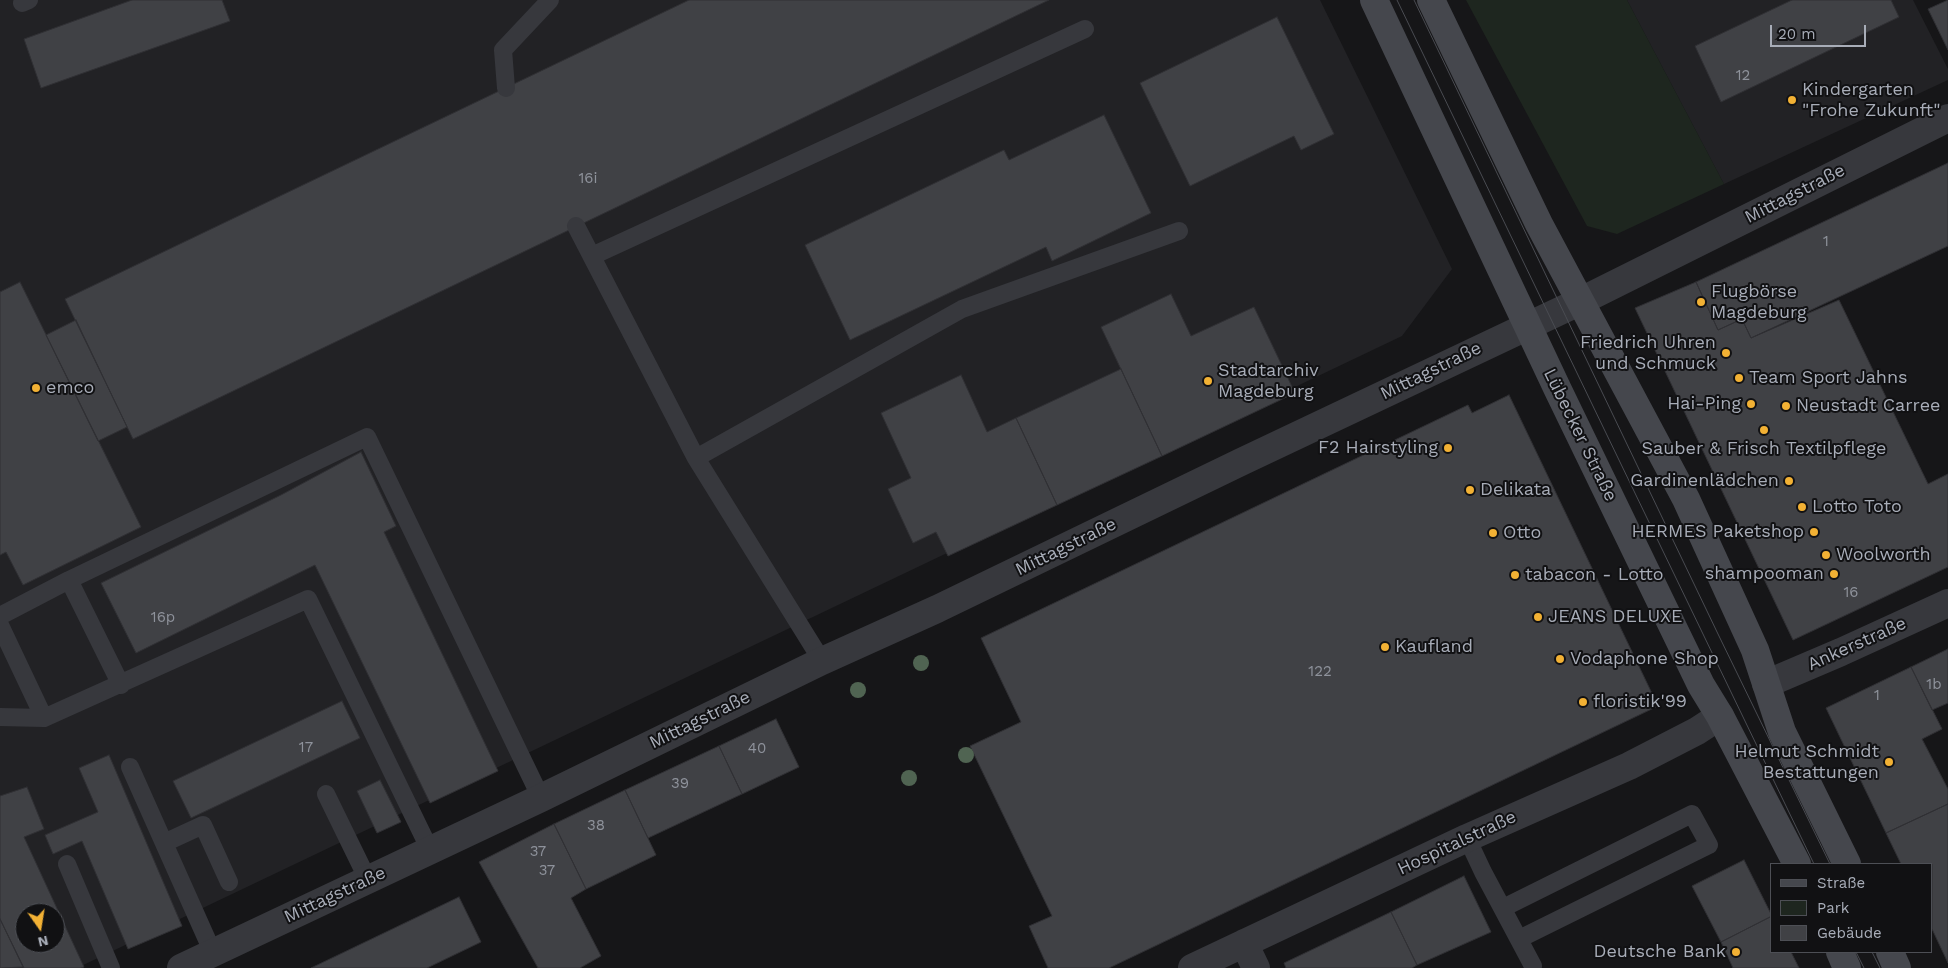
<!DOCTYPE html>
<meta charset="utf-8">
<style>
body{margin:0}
#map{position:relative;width:1948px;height:968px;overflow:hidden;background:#161618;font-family:"Work Sans",sans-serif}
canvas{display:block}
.legend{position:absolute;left:1770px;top:863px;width:162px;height:90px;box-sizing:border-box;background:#111113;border:1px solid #4d4f55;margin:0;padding:6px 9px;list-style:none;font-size:15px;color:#a8adb8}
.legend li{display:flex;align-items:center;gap:10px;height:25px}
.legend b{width:25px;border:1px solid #4d4f55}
.north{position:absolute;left:15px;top:903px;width:50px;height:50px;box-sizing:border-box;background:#111113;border:1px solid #4d4f55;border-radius:50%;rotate:167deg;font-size:14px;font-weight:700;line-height:20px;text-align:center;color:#a8adb8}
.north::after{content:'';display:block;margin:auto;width:18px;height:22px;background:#f2b134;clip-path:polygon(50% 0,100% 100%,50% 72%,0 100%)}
.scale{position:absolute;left:1770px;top:25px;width:96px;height:22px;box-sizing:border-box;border:2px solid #a8adb8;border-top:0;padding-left:6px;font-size:15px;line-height:18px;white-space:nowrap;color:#a8adb8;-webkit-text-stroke:4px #111113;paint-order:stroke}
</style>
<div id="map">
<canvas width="1948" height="968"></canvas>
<ul class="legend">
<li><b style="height:6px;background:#45474d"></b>Straße</li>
<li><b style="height:14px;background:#1e261f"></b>Park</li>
<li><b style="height:14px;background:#404145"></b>Gebäude</li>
</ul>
<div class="north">N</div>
<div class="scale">20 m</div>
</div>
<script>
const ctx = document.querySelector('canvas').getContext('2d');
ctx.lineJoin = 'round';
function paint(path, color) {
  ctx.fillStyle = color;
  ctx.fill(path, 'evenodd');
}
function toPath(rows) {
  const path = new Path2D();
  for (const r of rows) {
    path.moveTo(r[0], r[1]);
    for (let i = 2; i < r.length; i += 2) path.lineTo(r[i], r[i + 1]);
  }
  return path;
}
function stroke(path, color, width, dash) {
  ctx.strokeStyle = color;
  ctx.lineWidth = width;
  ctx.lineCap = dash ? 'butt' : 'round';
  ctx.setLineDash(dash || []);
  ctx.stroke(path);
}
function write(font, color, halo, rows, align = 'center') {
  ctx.font = font + ' "Work Sans",sans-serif';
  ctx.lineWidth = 4;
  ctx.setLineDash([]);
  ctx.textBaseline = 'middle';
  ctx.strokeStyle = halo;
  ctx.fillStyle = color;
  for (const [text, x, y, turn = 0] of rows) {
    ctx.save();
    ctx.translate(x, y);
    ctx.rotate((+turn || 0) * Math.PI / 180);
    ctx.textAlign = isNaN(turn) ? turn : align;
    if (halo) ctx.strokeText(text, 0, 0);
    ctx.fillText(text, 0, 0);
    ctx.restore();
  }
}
paint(toPath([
 [0,0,1320,0,1452,269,1402,336,77,968,0,968],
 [25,913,55,913,55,943,25,943],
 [1627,0,1913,0,1948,69,1948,80,1724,184]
]), '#222225');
paint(toPath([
 [1466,0,1627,0,1724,184,1617,234,1587,226]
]), '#1e261f');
const building = toPath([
 [132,0,222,0,230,21,41,88,24,39,132,0],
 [689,0,1049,0,133,439,65,299,689,0],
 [1792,0,1891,0,1899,17,1721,102,1695,46,1792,0],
 [1948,0,1948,50,1928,9,1948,0],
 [1277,17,1334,134,1301,150,1294,136,1190,186,1140,83,1277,17],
 [1104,115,1151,213,1052,261,1046,247,850,340,805,245,1004,150,1009,160,1104,115],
 [1948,163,1948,246,1751,338,1742,319,1718,330,1696,282,1948,163],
 [20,282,141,527,23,585,6,552,0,555,0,292,20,282],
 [1696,282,1718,330,1742,319,1751,338,1839,300,1928,484,1948,474,1948,567,1793,640,1635,308,1696,282],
 [1171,294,1191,336,1254,307,1295,393,1162,456,1101,327,1171,294],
 [76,320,127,427,98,441,46,335,76,320],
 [1121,369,1162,456,1057,505,1016,418,1121,369],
 [961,375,987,432,1016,418,1057,505,948,556,936,532,913,543,888,489,911,478,881,413,961,375],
 [1509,395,1658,706,1109,968,1048,968,1029,926,1052,916,970,746,1021,722,981,638,1468,405,1472,413,1509,395],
 [361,452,396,526,384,532,498,771,430,803,315,565,136,653,101,583,281,495,361,452],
 [1948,649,1948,703,1932,710,1911,667,1948,649],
 [1911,667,1942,729,1922,739,1948,789,1948,804,1886,833,1826,708,1911,667],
 [342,701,360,738,191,818,173,781,342,701],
 [776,719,799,767,742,794,719,746,776,719],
 [719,746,742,794,648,838,625,790,719,746],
 [109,755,182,926,128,949,82,841,53,854,45,835,98,812,79,768,109,755],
 [380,780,401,822,377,833,357,791,380,780],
 [27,787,44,829,24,837,84,967,81,968,24,968,0,919,0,796,27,787],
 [25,913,55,913,55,943,25,943,25,913],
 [625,790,656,855,586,889,554,824,625,790],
 [1948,804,1948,963,1932,929,1932,864,1901,864,1886,833,1948,804],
 [554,824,586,889,571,898,601,956,580,968,538,968,479,862,554,824],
 [1744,860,1772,916,1721,942,1692,886,1744,860],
 [1464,876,1491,932,1417,965,1391,912,1464,876],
 [459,897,481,942,427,968,311,968,459,897],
 [1391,912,1417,965,1412,968,1286,968,1284,963,1391,912],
 [1772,916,1772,952,1791,952,1799,968,1733,968,1721,942,1772,916],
 [0,919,23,967,0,968,0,919]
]);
paint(building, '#404145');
stroke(building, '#303034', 1);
stroke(toPath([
 [22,3,29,0],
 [506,88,503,50,550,0],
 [576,226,696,458],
 [592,256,1085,29],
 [69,580,121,685],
 [0,616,69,580,367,437,541,798],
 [0,625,44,718],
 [822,661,696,458,962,309,1179,231],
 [0,717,44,718,308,599,430,850],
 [130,767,213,953],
 [326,794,368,880],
 [1467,838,1483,872,1533,966],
 [164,843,203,825,229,882],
 [67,864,111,968],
 [1503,908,1692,814,1709,845,1519,939]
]), '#37383d', 18);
stroke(toPath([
 [1766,684,1841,652,1948,603],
 [1244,943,1256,968],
 [1192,968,1467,838,1629,766,1697,731,1720,716]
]), '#37383d', 28);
stroke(toPath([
 [181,968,541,798,822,661,937,609,1241,462,1581,301,1948,118]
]), '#37383d', 28);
stroke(toPath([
 [1374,0,1558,390,1701,685,1720,716,1797,864],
 [1431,0,1539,224,1686,499,1755,650,1782,732,1847,864],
 [1840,952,1847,968],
 [1890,952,1897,968]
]), '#45474d', 28);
stroke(toPath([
 [1397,0,1814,864],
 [1414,0,1718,634,1830,864],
 [1856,952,1864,968],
 [1872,952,1880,968]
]), '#4a4c52', 1);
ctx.fillStyle = '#506452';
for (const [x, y] of [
 [921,663],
 [858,690],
 [966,755],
 [909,778]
]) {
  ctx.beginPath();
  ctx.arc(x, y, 8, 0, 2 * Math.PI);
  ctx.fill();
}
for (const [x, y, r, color] of [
 [1792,100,5,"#f2b134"],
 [1701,302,5,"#f2b134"],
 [1726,353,5,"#f2b134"],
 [1739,378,5,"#f2b134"],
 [1208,381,5,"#f2b134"],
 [36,388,5,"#f2b134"],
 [1751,404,5,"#f2b134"],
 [1786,406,5,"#f2b134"],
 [1764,430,5,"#f2b134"],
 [1448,448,5,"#f2b134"],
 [1789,481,5,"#f2b134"],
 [1470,490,5,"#f2b134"],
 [1802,507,5,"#f2b134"],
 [1814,532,5,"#f2b134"],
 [1493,533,5,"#f2b134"],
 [1826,555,5,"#f2b134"],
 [1834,574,5,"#f2b134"],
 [1515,575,5,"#f2b134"],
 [1538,617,5,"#f2b134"],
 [1385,647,5,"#f2b134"],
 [1560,659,5,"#f2b134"],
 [1583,702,5,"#f2b134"],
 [1889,762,5,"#f2b134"],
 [1736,952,5,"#f2b134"]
]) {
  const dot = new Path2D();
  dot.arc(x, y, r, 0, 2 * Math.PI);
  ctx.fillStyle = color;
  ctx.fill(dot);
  stroke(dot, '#111113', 2);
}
write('15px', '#8e929b', null, [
 ["12",1743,76],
 ["16i",588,179],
 ["1",1826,242],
 ["16",1851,593],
 ["16p",163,618],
 ["122",1320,672],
 ["1b",1934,685],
 ["1",1877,696],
 ["17",306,748],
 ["40",757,749],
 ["39",680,784],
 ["38",596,826],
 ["37",538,852],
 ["37",547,871]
]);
write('18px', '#a8adb8', '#111113', [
 ["Kindergarten",1802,90],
 ["\"Frohe Zukunft\"",1802,111],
 ["Flugbörse",1711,292],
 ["Magdeburg",1711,313],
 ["Friedrich Uhren",1716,343,"right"],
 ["und Schmuck",1716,364,"right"],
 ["Stadtarchiv",1218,371],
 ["Magdeburg",1218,392],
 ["Team Sport Jahns",1749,378],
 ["emco",46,388],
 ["Hai-Ping",1741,404,"right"],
 ["Neustadt Carree",1796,406],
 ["F2 Hairstyling",1438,448,"right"],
 ["Sauber & Frisch Textilpflege",1764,449,"center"],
 ["Gardinenlädchen",1779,481,"right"],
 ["Delikata",1480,490],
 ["Lotto Toto",1812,507],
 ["HERMES Paketshop",1804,532,"right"],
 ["Otto",1503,533],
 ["Woolworth",1836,555],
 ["shampooman",1824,574,"right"],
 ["tabacon - Lotto",1525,575],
 ["JEANS DELUXE",1548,617],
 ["Kaufland",1395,647],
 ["Vodaphone Shop",1570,659],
 ["floristik'99",1593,702],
 ["Helmut Schmidt",1879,752,"right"],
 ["Bestattungen",1879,773,"right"],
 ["Deutsche Bank",1726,952,"right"]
], 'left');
write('18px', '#a8adb8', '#111113', [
 ["Mittagstraße",1795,194,-27],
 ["Mittagstraße",1431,371,-26],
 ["Lübecker Straße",1580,435,64],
 ["Mittagstraße",1066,547,-26],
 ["Ankerstraße",1857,644,-24],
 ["Mittagstraße",700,720,-26],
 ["Hospitalstraße",1457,843,-25],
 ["Mittagstraße",335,895,-25]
]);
</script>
